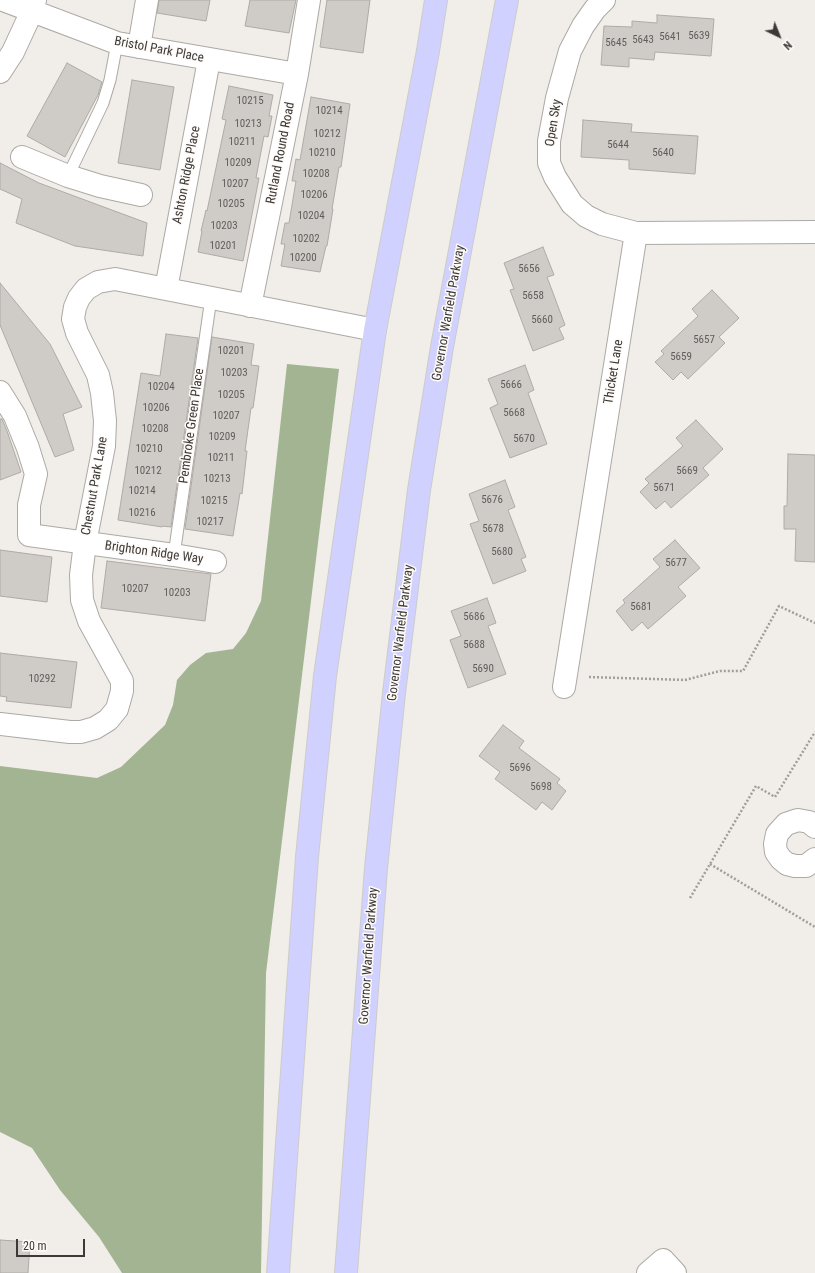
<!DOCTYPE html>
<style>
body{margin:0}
#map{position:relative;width:815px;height:1273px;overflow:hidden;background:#f1ede9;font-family:"Roboto Condensed",sans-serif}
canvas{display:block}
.north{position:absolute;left:759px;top:16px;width:40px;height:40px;-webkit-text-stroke:3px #fefaf7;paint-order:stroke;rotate:137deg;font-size:11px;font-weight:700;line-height:16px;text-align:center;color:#3b3a38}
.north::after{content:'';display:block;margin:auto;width:14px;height:18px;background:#3b3a38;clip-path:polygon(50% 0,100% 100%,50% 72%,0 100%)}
.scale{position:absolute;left:16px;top:1239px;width:69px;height:18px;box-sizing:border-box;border:2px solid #3b3a38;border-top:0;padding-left:5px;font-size:12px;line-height:14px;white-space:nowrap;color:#3b3a38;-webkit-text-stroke:3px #fefaf7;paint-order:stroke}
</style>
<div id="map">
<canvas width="815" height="1273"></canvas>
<div class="north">N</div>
<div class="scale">20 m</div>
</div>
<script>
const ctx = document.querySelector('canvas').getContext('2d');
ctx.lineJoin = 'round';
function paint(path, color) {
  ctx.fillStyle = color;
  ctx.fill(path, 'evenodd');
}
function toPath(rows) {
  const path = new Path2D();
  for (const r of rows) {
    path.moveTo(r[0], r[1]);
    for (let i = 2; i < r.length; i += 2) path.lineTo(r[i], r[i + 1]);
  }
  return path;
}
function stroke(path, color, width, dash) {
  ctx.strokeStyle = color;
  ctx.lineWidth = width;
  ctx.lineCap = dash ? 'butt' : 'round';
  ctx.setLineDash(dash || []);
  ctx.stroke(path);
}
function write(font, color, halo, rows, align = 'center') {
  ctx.font = font + ' "Roboto Condensed",sans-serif';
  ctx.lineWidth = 3;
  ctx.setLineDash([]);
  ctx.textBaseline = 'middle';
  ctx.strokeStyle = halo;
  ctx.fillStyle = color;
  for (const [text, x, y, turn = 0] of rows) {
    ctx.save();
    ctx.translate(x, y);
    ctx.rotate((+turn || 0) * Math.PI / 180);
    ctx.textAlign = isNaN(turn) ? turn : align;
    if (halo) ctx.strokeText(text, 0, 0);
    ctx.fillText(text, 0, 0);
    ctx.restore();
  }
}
paint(toPath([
 [287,364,339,369,266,973,261,1273,122,1273,99,1237,60,1190,32,1148,0,1132,0,766,97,778,121,767,165,725,173,705,177,680,190,665,206,653,233,649,246,633,261,601]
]), '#a2b491');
const building = toPath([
 [159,0,210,0,206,21,157,13,159,0],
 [250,0,296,0,289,33,245,26,250,0],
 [327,0,370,0,363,53,320,47,327,0],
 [657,15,714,19,711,56,655,52,654,60,629,58,629,67,601,65,604,26,632,27,632,21,657,23,657,15],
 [67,63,102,82,98,95,65,157,27,136,67,63],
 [132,80,174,87,160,170,118,163,132,80],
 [229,86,273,95,269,116,272,116,268,137,264,136,256,178,259,178,243,261,198,252,202,231,201,231,206,210,207,211,226,120,222,119,229,86],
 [311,97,350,104,341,167,339,167,332,209,333,209,327,246,326,246,320,272,281,266,285,244,281,244,285,223,289,223,296,181,292,181,296,159,300,160,311,97],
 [583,120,632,124,631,132,698,136,695,174,629,169,629,160,581,157,583,120],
 [0,163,39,183,147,223,143,256,75,246,16,223,22,199,0,189,0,163],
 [543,247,554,275,547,277,565,325,559,328,564,339,533,351,510,290,514,289,504,263,543,247],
 [0,283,50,344,82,407,63,414,74,450,55,457,0,325,0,283],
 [712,290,739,318,719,337,725,343,688,379,681,372,673,380,655,362,664,354,661,351,698,316,692,309,712,290],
 [166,334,198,338,171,527,162,526,162,527,118,520,141,373,160,376,166,334],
 [212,337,254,344,251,365,259,366,253,408,251,408,245,451,247,451,242,494,240,493,233,536,185,529,212,337],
 [525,365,534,390,528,393,547,444,510,458,490,408,498,404,488,379,525,365],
 [0,419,2,419,7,431,21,472,0,480,0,419],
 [696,420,723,449,703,468,709,475,671,508,665,501,656,509,640,492,649,483,645,479,683,446,676,438,696,420],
 [788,454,815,455,815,562,795,561,796,529,784,529,784,506,787,506,788,454],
 [505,480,515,507,508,510,526,557,521,559,526,571,493,584,470,524,479,521,469,494,505,480],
 [675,540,700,568,678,587,686,596,648,629,642,622,632,631,616,611,625,603,623,600,660,567,653,559,675,540],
 [0,550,52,557,47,602,0,596,0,550],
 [107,561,211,574,205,621,101,608,107,561],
 [487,598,496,623,488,626,506,674,468,688,450,640,461,636,451,611,487,598],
 [0,653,77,662,71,708,6,701,7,697,0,696,0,653],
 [503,725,524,741,519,748,560,779,557,783,566,791,552,810,542,802,536,810,495,779,500,772,479,756,503,725],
 [0,1240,30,1242,28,1273,0,1273,0,1240]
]);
paint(building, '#cfcbc7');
stroke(building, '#aeaaa7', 1);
const lane = toPath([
 [68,176,103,103,110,80,117,43],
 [174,555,211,298]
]);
const street = toPath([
 [3,0,117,43,297,74],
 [604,0,595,9,583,26,570,51,557,98,549,141,549,163,555,177,572,204,586,216,602,224,636,233,815,232],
 [139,47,147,0],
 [0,72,13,52,32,11,35,0],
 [22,157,68,176,100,186,141,195],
 [166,289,209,60],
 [250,306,297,74,309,0],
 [0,392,15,416,28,448,36,474,29,505,29,535,174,555,215,562],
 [564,687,636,233],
 [0,724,70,732,81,732,95,728,108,720,117,709,122,691,122,681,89,621,82,600,81,575,85,543,104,446,105,421,102,393,98,375,77,333,73,319,75,307,79,298,86,289,98,282,115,279,375,330],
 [815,827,809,822,798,820,786,824,777,834,775,844,776,852,781,859,787,864,795,866,806,866,815,859],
 [648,1273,663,1260,675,1273]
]);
const primary = toPath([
 [278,1273,307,857,325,676,375,330,428,51,436,0],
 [346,1273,376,868,394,693,419,490,442,347,507,0]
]);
stroke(lane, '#ada9a5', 13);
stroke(street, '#ada9a5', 24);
stroke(primary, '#cccccb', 24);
stroke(toPath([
 [589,677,685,680,720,671,743,671,779,606,815,623],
 [710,864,815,927],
 [690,898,756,786,775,797,815,732]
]), '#a09d9a', 2.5, [2, 2]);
stroke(lane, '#fff', 11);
stroke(street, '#fff', 22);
stroke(primary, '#d0d1ff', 22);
write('11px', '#605e5c', null, [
 ["5639",699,36],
 ["5641",670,37],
 ["5643",643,40],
 ["5645",616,43],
 ["10215",250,101],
 ["10214",329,111],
 ["10213",248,124],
 ["10212",327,134],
 ["10211",242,142],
 ["5644",618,145],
 ["10210",322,153],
 ["5640",663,153],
 ["10209",238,163],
 ["10208",316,174],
 ["10207",235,184],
 ["10206",314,195],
 ["10205",231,204],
 ["10204",311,216],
 ["10203",224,226],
 ["10202",306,239],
 ["10201",223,246],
 ["10200",303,258],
 ["5656",529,269],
 ["5658",533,296],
 ["5660",542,320],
 ["5657",704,340],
 ["10201",231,351],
 ["5659",681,357],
 ["10203",234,373],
 ["5666",511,385],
 ["10204",161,387],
 ["10205",231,395],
 ["10206",156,408],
 ["5668",514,413],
 ["10207",226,416],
 ["10208",155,429],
 ["10209",222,437],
 ["5670",524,439],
 ["10210",149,449],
 ["10211",221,458],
 ["10212",148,471],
 ["5669",687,471],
 ["10213",217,479],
 ["5671",664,488],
 ["10214",142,491],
 ["5676",492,500],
 ["10215",214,501],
 ["10216",142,513],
 ["10217",210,522],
 ["5678",493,529],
 ["5680",502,552],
 ["5677",676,563],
 ["10207",135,589],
 ["10203",177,593],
 ["5681",641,607],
 ["5686",474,617],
 ["5688",474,645],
 ["5690",483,669],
 ["10292",42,679],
 ["5696",520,768],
 ["5698",541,787]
]);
write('13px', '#3b3a38', '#fefaf7', [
 ["Bristol Park Place",159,50,11],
 ["Open Sky",554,123,-81],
 ["Rutland Round Road",281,153,-79],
 ["Ashton Ridge Place",187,175,-79],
 ["Governor Warfield Parkway",449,313,-80],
 ["Thicket Lane",614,372,-81],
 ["Pembroke Green Place",192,426,-82],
 ["Chestnut Park Lane",95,486,-80],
 ["Brighton Ridge Way",154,553,8],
 ["Governor Warfield Parkway",401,633,-83],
 ["Governor Warfield Parkway",369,956,-86]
]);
</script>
